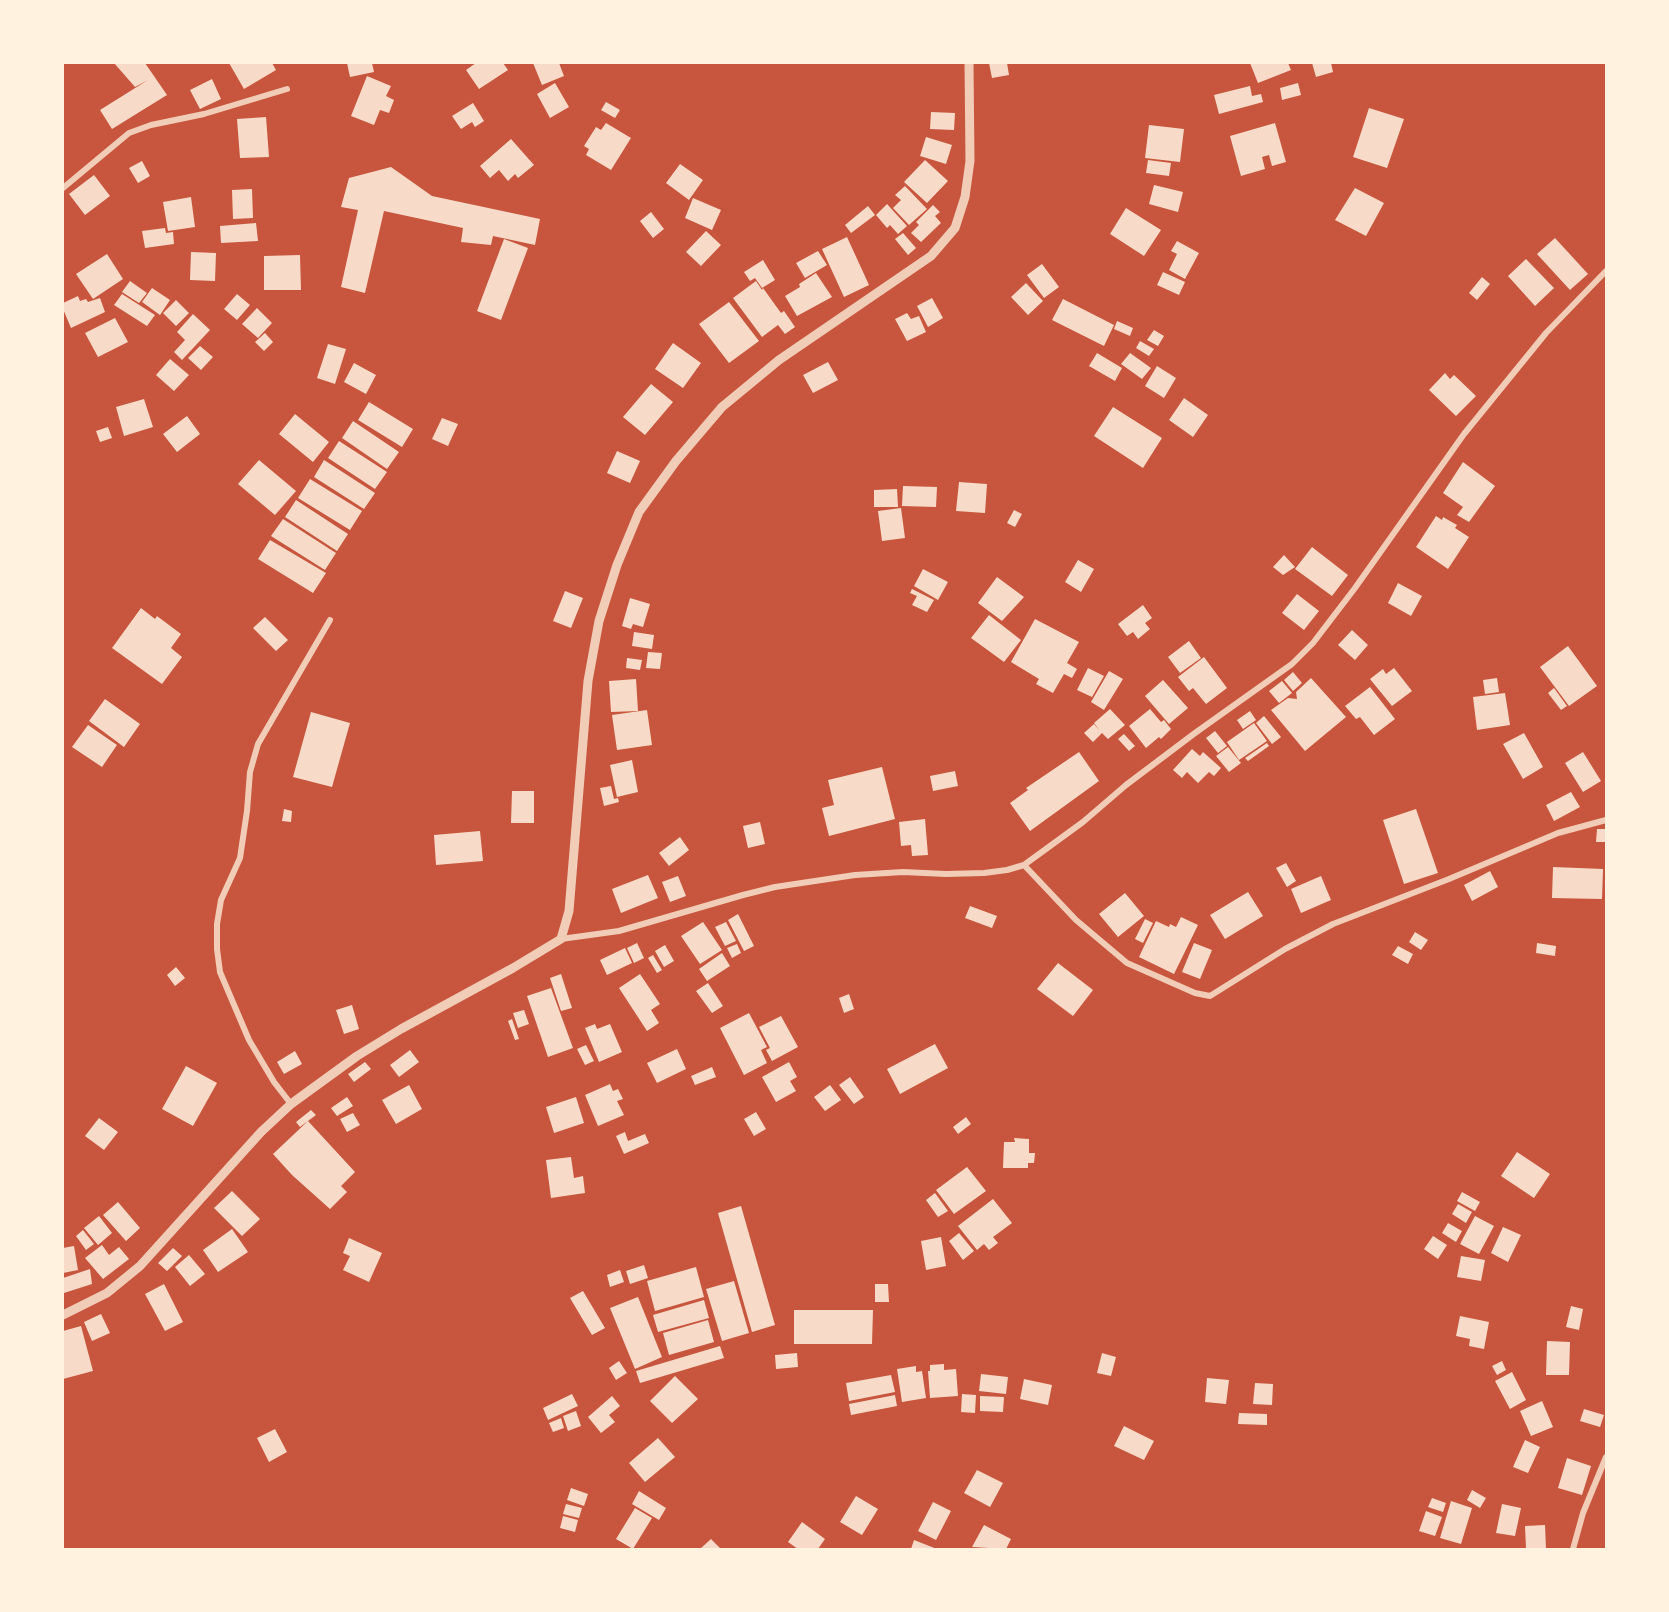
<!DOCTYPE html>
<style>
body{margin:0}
#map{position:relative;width:1669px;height:1612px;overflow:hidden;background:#c8553d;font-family:Helvetica,sans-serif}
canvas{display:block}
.frame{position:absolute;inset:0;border:64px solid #fff3e0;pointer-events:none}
</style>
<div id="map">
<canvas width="1669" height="1612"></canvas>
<div class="frame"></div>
</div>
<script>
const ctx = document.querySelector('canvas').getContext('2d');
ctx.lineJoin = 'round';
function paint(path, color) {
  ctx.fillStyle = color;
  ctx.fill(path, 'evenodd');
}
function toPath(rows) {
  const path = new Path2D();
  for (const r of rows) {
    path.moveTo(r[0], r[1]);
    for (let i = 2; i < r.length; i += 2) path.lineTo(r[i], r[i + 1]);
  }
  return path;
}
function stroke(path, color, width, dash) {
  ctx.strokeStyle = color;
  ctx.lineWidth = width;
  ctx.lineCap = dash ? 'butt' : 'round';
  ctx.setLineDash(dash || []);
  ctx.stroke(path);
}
paint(toPath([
 [114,63,145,63,167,95,112,129,100,110,148,80,135,87],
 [229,63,272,63,276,70,244,89],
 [347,63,372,63,374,72,350,77],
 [476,63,503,63,508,70,479,89,466,70],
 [533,63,559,63,564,76,542,85],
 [989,63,1007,63,1009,75,992,78],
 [1250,63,1288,63,1291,70,1258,83],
 [1312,63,1331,63,1333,72,1316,77],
 [367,76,391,86,386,96,394,100,389,113,380,110,374,125,351,116],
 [212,79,221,99,200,109,190,90],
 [555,83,569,107,550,118,537,94],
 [1298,83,1301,95,1282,100,1280,88],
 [1250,86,1252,96,1261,94,1263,102,1219,114,1214,95],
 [606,102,620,110,615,118,601,110],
 [473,103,484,121,475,127,472,122,461,129,452,116],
 [1369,108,1404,119,1387,168,1353,157],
 [931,112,955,113,954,130,930,129],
 [266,117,269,157,240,158,237,119],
 [606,123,631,138,611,170,586,155,589,149,584,146,596,127,601,130],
 [1275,123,1286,162,1272,166,1269,155,1262,157,1265,169,1241,176,1230,136],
 [1149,125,1184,129,1180,162,1145,158],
 [926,137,952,145,946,164,920,156],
 [511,139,534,165,518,178,515,174,508,181,499,170,490,178,480,166],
 [925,160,948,181,927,203,904,182],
 [1148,160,1171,163,1169,176,1146,173],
 [142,161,150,176,138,183,129,168],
 [680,164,703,180,689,200,666,183],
 [391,167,432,196,540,219,535,245,493,236,491,245,461,242,463,228,384,211,365,293,341,287,358,210,341,207,349,178],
 [94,175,110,196,85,215,69,194],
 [1154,185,1183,192,1178,212,1149,204],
 [905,186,927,209,909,225,893,208,901,200,895,195],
 [1355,188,1384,203,1366,236,1335,220],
 [252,189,253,218,233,219,232,190],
 [191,197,195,227,168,231,163,202],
 [693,198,721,210,712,230,685,218],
 [887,204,907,226,898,234,890,225,887,228,876,215],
 [933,205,940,212,935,216,941,223,921,242,911,233,919,225,916,222],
 [868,206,875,215,851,233,845,225],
 [1126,208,1161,230,1144,256,1110,234],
 [651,212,664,229,653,238,640,221],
 [256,223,258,241,221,243,220,226],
 [165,228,166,233,173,232,174,244,145,248,142,231],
 [706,231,721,245,701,266,686,252],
 [903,233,916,248,908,255,895,239],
 [847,237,869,285,844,297,822,249],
 [1555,238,1588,274,1570,290,1537,254],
 [504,239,528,248,501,320,477,311],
 [1177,241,1199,253,1185,279,1169,270,1177,254,1171,251],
 [818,251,827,265,805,278,796,263],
 [191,252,216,253,215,281,190,280],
 [107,254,123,279,93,299,76,274],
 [300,255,301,290,264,290,264,256],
 [1526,259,1554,288,1535,306,1508,276],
 [763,260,775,280,762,288,755,278,750,281,744,272],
 [1042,264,1059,287,1044,298,1027,275],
 [1163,272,1185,282,1179,295,1157,285],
 [816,273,832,297,797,316,785,296,800,287,799,284],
 [1482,277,1490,284,1477,300,1469,293],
 [130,281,147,293,139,303,122,292],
 [756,281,762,290,763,288,781,313,784,311,795,327,785,334,778,325,762,337,733,298],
 [1026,283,1043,301,1028,315,1011,297],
 [152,288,170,300,160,315,142,302],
 [122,294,155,315,147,326,114,305],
 [237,294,250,305,237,320,224,309],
 [78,296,80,301,86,299,88,302,100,298,105,312,71,328,63,309,63,303],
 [932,298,943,318,928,327,917,306],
 [1063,299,1114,325,1104,346,1052,320],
 [176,300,189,313,176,326,163,313],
 [729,302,759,341,729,363,699,324],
 [257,308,272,323,258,338,242,324],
 [907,313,911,319,919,316,926,332,907,341,895,319],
 [193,314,210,330,182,360,174,352,185,340,177,332],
 [115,318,128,342,98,357,85,333],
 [1117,321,1133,328,1130,336,1114,329],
 [1154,330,1164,336,1158,346,1147,340],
 [265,333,273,342,264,351,255,342],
 [1140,341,1154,349,1149,356,1136,348],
 [673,343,701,363,683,388,655,369],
 [328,344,346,349,335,384,317,378],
 [200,346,213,357,201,370,188,358],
 [1097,353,1122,368,1115,381,1089,366],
 [1130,353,1151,368,1142,379,1121,364],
 [170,359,189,375,174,391,156,375],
 [828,362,838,380,813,393,803,375],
 [354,363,376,375,366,394,344,382],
 [1157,366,1176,378,1164,398,1145,386],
 [1445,373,1450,379,1454,375,1476,396,1456,416,1429,390],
 [651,384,673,402,645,435,623,417],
 [1184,398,1208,415,1193,437,1169,420],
 [144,399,153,427,124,436,116,407],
 [369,402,413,429,402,447,358,420],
 [1113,407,1162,438,1143,468,1094,436],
 [295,414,329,442,313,462,279,434],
 [187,416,200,434,177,452,163,434],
 [442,418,458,424,448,446,432,439],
 [353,421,399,452,387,469,342,438],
 [108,427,112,438,100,442,96,431],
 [339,441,387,472,375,489,328,458],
 [617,451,640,461,630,483,607,473],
 [259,460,296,491,275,515,238,484],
 [324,460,375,493,364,509,314,477],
 [1463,462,1495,486,1469,522,1457,515,1463,507,1443,493],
 [310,479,362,511,350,530,298,498],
 [959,482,987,484,985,513,956,511],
 [903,486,937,487,936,507,902,506],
 [897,489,898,507,874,507,874,490],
 [296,500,348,534,337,551,285,517],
 [901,508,905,538,882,541,878,511],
 [1014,510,1022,514,1015,527,1007,523],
 [1436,516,1442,520,1443,517,1457,525,1455,528,1469,537,1448,569,1416,547],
 [283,519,336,553,325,570,271,536],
 [270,540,326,573,313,593,258,559],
 [1312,547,1348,575,1332,596,1295,569],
 [1284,555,1295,567,1283,575,1273,567],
 [1078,560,1094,569,1081,592,1065,582],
 [923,569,948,582,938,600,914,586],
 [997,577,1024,597,1002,621,978,603],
 [1398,583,1422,596,1411,616,1388,603],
 [912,589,934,600,927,612,912,605,917,596,910,593],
 [565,591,583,598,571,628,553,621],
 [1297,594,1319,611,1304,630,1282,613],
 [630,598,650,604,643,627,633,624,631,629,622,626],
 [1143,605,1152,618,1145,623,1150,629,1138,639,1133,632,1127,636,1118,624],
 [141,608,155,619,157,616,181,634,171,648,182,657,162,684,112,648],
 [989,615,1021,640,1004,662,971,638],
 [265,617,288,640,276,651,253,628],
 [1035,619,1079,642,1067,663,1077,669,1072,678,1064,674,1053,693,1036,684,1039,679,1011,662],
 [1352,630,1368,645,1355,660,1338,645],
 [634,632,654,635,652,649,632,646],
 [1189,641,1201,658,1180,673,1168,657],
 [1568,646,1597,686,1569,706,1540,667],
 [648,652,662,653,660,669,646,668],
 [1204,657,1227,688,1206,704,1193,688,1189,691,1178,677],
 [627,658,642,660,640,670,626,668],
 [1088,668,1104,676,1092,697,1077,690],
 [1394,668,1412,691,1392,706,1370,679,1383,669,1386,674],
 [1109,671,1123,679,1104,710,1091,702],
 [1293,672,1302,683,1293,691,1284,680],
 [1311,678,1346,717,1305,751,1271,710,1288,698,1297,699,1296,692],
 [1497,678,1499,692,1485,694,1483,680],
 [636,679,638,711,611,712,609,681],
 [1163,680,1188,708,1169,724,1145,696],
 [1282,681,1292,693,1279,703,1269,691],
 [1370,687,1395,719,1374,735,1360,717,1356,719,1345,706],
 [1554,688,1567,706,1561,710,1548,693],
 [1505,693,1510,725,1477,730,1473,697],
 [105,699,140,724,124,747,89,721],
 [1110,709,1125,725,1108,739,1102,733,1093,742,1084,733,1094,724,1100,731,1094,723],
 [1150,709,1161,722,1164,720,1171,729,1161,739,1159,737,1146,748,1129,726],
 [647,710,652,745,617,750,612,715],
 [1250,711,1256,720,1243,729,1237,720],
 [311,712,350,723,332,787,293,777],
 [1264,716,1281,737,1272,744,1256,723],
 [1254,723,1267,741,1239,760,1227,742],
 [88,725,117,745,102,767,72,747],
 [1215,731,1227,746,1218,753,1206,738],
 [1524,733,1543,767,1523,779,1503,744],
 [1124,734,1135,746,1129,751,1118,739],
 [1267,743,1269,746,1248,761,1245,758],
 [1228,747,1241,763,1229,772,1216,756],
 [1192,749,1200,756,1203,752,1221,768,1214,776,1209,772,1198,783,1187,772,1182,778,1173,770],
 [1079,752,1099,781,1030,831,1010,803,1028,790,1026,788],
 [1583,752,1601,781,1583,792,1565,763],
 [632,760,638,792,617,797,610,765],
 [882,767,895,819,829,836,822,808,834,805,828,780],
 [955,771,958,786,933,791,930,776],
 [611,786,614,799,618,798,619,802,604,806,600,788],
 [512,791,534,791,534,823,511,823],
 [1571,792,1580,807,1554,821,1546,805],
 [284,809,292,811,291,822,282,821],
 [1416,809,1438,873,1404,884,1383,820],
 [925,819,928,855,912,856,911,845,901,846,899,822],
 [760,822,765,844,748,848,743,826],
 [1597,829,1606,829,1606,842,1596,842],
 [480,831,483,861,436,865,434,835],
 [680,837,689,850,669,866,659,853],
 [1286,863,1296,881,1287,887,1276,868],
 [1553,867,1603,869,1602,899,1552,898],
 [1490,871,1498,887,1472,901,1464,885],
 [648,875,658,898,621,913,612,889],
 [678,876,686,896,670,902,662,882],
 [1321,876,1331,900,1301,913,1291,889],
 [1248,892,1263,916,1225,939,1210,915],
 [1125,893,1144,916,1118,937,1099,914],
 [970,906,997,916,992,928,965,918],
 [738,914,754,946,744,951,728,920],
 [1181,917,1198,925,1174,974,1139,957,1156,921,1169,927,1170,924,1176,927],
 [1145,919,1153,923,1143,943,1135,939],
 [703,922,722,950,700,964,681,936],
 [726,922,736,941,725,946,715,927],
 [1415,932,1428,940,1421,950,1409,942],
 [637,943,644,958,634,963,627,948],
 [1194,943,1212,950,1200,979,1182,972],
 [1537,943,1556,946,1555,956,1536,953],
 [737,944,741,953,732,958,727,948],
 [665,945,674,961,664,967,655,951],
 [1398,946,1413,954,1408,964,1392,955],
 [625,948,632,963,607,975,600,960],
 [722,953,730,966,707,981,699,969],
 [653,955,662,970,657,973,648,958],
 [1058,963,1093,990,1073,1016,1037,989],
 [176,967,185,978,175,986,167,975],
 [561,974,572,1008,561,1011,550,978],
 [640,974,660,1004,651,1010,659,1023,647,1031,619,988],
 [708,983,723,1006,712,1013,696,991],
 [551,988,573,1048,548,1057,527,996],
 [849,994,854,1009,844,1013,839,998],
 [352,1005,359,1029,344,1034,336,1010],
 [524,1010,529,1024,518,1028,513,1013],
 [749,1013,767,1047,761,1050,767,1063,744,1075,720,1028],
 [781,1016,798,1047,772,1061,766,1050,770,1048,759,1027],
 [512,1019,519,1039,515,1040,508,1021],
 [595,1024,597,1029,610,1024,622,1052,599,1062,585,1028],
 [935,1044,948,1068,900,1094,887,1069],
 [586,1045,594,1061,585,1065,577,1049],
 [677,1049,686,1069,657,1083,647,1063],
 [410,1050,419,1062,399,1077,390,1065],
 [295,1051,302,1064,284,1074,277,1062],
 [365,1062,371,1069,354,1082,348,1074],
 [789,1062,797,1077,790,1081,796,1091,776,1102,762,1077],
 [186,1066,217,1083,193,1126,162,1109],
 [712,1067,716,1077,695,1085,691,1076],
 [850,1077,864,1097,854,1104,839,1085],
 [610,1084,613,1091,618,1089,623,1099,617,1101,624,1115,598,1126,585,1095],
 [409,1085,422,1109,396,1124,382,1100],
 [830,1085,841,1100,825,1111,814,1097],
 [347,1097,353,1106,337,1116,331,1108],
 [576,1097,584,1123,554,1133,546,1107],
 [311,1110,316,1115,300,1127,296,1122],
 [756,1112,766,1129,754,1136,744,1119],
 [353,1113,360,1125,347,1132,340,1119],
 [966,1117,971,1124,958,1134,953,1127],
 [99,1118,118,1132,104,1150,85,1136],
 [308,1121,355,1172,341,1186,347,1192,330,1209,292,1175,273,1154],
 [625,1132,628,1141,645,1134,649,1143,624,1154,616,1136],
 [1014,1138,1029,1139,1029,1153,1035,1153,1034,1163,1028,1163,1028,1168,1003,1168,1004,1142,1015,1142],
 [1517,1152,1550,1174,1534,1198,1501,1176],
 [571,1157,574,1178,583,1176,585,1193,551,1198,546,1160],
 [967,1167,986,1191,954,1214,936,1190],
 [232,1191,260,1219,242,1236,214,1208],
 [1462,1192,1480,1202,1475,1211,1457,1201],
 [935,1193,948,1211,938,1217,926,1200],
 [993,1199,1012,1223,993,1237,998,1243,989,1250,984,1244,977,1250,958,1226],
 [118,1202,140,1228,126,1241,103,1215],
 [1458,1204,1472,1212,1466,1223,1452,1214],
 [741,1206,775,1325,752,1332,718,1213],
 [99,1216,112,1233,98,1245,84,1228],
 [1475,1216,1494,1226,1479,1254,1460,1244],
 [1448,1223,1462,1231,1456,1242,1442,1233],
 [1503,1227,1521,1235,1508,1262,1491,1253],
 [232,1229,248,1252,218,1272,203,1250],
 [83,1230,94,1244,86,1250,76,1236],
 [959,1233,974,1251,963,1260,949,1241],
 [1433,1236,1447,1245,1438,1259,1424,1249],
 [941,1237,946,1266,926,1270,921,1241],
 [349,1238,382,1253,369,1282,343,1270,350,1256,343,1253],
 [102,1245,109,1255,119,1247,129,1259,103,1279,85,1258],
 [74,1246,78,1270,63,1273,63,1248],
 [173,1248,182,1256,167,1271,158,1263],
 [189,1255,205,1274,190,1286,175,1267],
 [1461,1256,1485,1260,1481,1281,1457,1277],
 [644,1265,648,1278,630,1284,626,1271],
 [696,1267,704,1297,655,1311,647,1281],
 [90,1269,92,1284,64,1293,63,1278],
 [620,1270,624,1282,610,1287,607,1275],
 [734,1281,749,1333,722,1341,706,1289],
 [164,1284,183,1322,165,1331,145,1294],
 [875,1284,888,1284,889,1302,875,1302],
 [583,1291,605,1328,592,1335,570,1298],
 [638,1297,662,1357,635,1369,610,1308],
 [704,1300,709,1318,658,1332,653,1315],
 [1571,1306,1583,1309,1579,1330,1566,1327],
 [794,1310,873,1310,872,1344,794,1344],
 [101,1314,110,1333,92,1341,84,1322],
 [1460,1316,1489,1322,1484,1349,1469,1346,1470,1339,1456,1336],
 [708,1320,714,1342,669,1355,663,1333],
 [81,1326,93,1371,63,1379,63,1331],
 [1547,1341,1570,1342,1569,1375,1546,1375],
 [720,1346,724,1358,640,1383,636,1371],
 [797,1353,798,1367,776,1369,775,1355],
 [1102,1353,1116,1357,1111,1376,1097,1373],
 [619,1361,627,1373,616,1380,609,1368],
 [1502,1361,1506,1370,1497,1375,1492,1366],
 [944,1364,944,1370,956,1369,958,1396,930,1398,928,1371,930,1371,930,1365],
 [916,1366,916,1372,922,1371,926,1398,902,1402,897,1369],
 [1512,1372,1526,1400,1510,1409,1495,1381],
 [981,1374,1008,1377,1006,1394,979,1391],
 [891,1375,895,1392,849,1401,846,1383],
 [675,1376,698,1399,672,1423,650,1401],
 [1207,1378,1229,1380,1226,1404,1205,1402],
 [1024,1379,1052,1385,1048,1405,1020,1399],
 [1255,1383,1273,1384,1272,1405,1253,1404],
 [572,1394,578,1406,548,1420,543,1408],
 [962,1394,976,1395,975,1413,961,1412],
 [895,1395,897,1406,851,1415,849,1404],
 [612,1396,620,1406,609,1415,615,1422,601,1433,588,1417],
 [980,1396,1004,1397,1003,1412,980,1411],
 [1542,1401,1553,1427,1531,1436,1520,1411],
 [1584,1409,1604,1415,1600,1427,1580,1421],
 [576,1411,581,1426,568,1431,563,1416],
 [1239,1413,1267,1414,1267,1425,1238,1424],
 [561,1418,564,1428,553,1432,549,1423],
 [1124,1426,1154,1441,1144,1460,1114,1446],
 [275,1429,287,1452,269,1462,257,1438],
 [658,1438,675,1457,645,1482,629,1463],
 [1525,1440,1540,1447,1528,1473,1513,1467],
 [1567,1458,1591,1466,1582,1495,1558,1488],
 [977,1470,1003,1483,990,1507,964,1493],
 [571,1488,588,1494,584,1506,567,1500],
 [1472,1490,1486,1498,1480,1508,1467,1500],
 [639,1491,666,1508,659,1520,632,1504],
 [856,1496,878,1509,862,1535,840,1522],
 [1432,1498,1446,1503,1443,1512,1428,1507],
 [1451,1501,1472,1508,1461,1544,1440,1538],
 [933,1502,951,1511,936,1540,918,1531],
 [566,1504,582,1508,579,1518,563,1514],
 [1502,1504,1521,1508,1515,1536,1496,1533],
 [635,1508,652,1518,633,1549,616,1539],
 [1426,1511,1442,1517,1435,1536,1419,1531],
 [563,1516,578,1520,575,1532,560,1528],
 [802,1522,825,1539,818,1549,798,1549,788,1542],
 [984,1525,1011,1539,1006,1549,972,1547],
 [1545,1525,1546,1549,1526,1549,1525,1526],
 [711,1539,721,1549,700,1549],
 [914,1540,937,1549,911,1549]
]), '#f7dbc8');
stroke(toPath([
 [63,188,129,133,151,125,204,114,287,89],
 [1024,865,1076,920,1127,963,1195,993,1210,996,1285,949,1333,924,1449,879,1558,833,1606,820],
 [561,939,619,931,743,895,775,887,855,875,903,872,946,874,984,873,1007,870,1024,865,1083,822,1126,785,1195,733,1292,664,1313,643,1355,588,1464,434,1546,333,1606,271],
 [291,1104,274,1082,249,1040,220,972,217,949,217,924,221,900,240,858,247,811,250,772,258,744,330,620],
 [1573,1549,1583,1513,1606,1457]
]), '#f1ccb7', 6);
stroke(toPath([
 [63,1315,107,1293,140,1266,261,1132,291,1104,357,1056,401,1029,513,968,561,939,569,911,588,681,599,621,617,565,639,512,676,461,722,407,779,360,931,256,955,228,965,197,970,161,969,63]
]), '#f1ccb7', 9);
</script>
